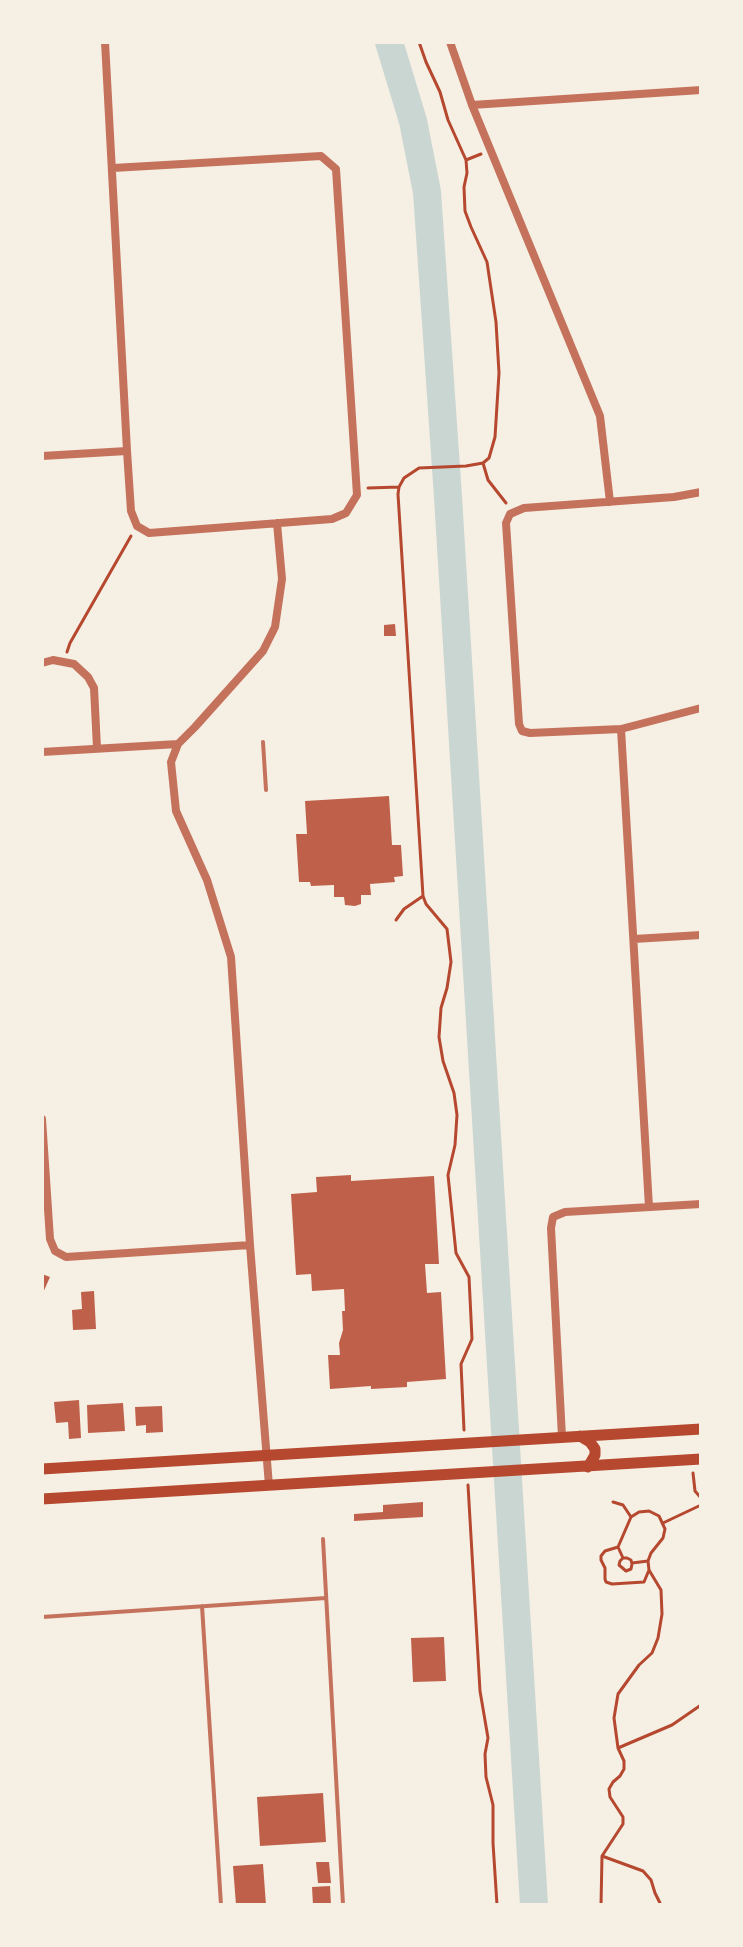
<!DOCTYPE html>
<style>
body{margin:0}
#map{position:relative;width:743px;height:1947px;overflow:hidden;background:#f6efe4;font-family:"Alegreya Sans",sans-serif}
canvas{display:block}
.frame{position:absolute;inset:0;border:44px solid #f6efe4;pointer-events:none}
</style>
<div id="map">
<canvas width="743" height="1947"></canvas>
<div class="frame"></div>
</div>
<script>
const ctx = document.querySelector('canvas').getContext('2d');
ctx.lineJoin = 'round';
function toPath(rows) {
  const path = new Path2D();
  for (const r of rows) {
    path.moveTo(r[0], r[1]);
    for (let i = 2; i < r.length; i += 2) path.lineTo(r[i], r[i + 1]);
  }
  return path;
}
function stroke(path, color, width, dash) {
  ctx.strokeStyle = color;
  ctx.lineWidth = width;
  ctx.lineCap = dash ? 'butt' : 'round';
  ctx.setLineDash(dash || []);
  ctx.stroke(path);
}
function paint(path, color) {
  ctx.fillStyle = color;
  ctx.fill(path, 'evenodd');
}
stroke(toPath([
 [389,42,413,121,427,192,448,497,534,1905]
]), '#c9d6d2', 28);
paint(toPath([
 [395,624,396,636,384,636,384,625],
 [389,796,392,845,401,845,403,876,394,877,395,882,370,884,371,895,361,895,361,904,355,906,345,905,344,897,334,897,334,885,311,886,310,882,299,882,296,834,307,834,305,801],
 [351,1175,351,1181,434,1176,439,1264,425,1264,427,1293,441,1292,446,1379,407,1382,407,1387,371,1389,371,1386,330,1389,328,1355,340,1355,339,1343,343,1330,342,1311,345,1311,344,1289,312,1291,311,1274,296,1275,291,1194,317,1192,316,1177],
 [42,1274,50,1277,42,1295],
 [94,1291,96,1329,73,1330,72,1310,82,1309,81,1292],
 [79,1400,81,1438,69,1439,68,1422,56,1423,54,1402],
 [123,1403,125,1431,88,1433,87,1405],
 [162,1406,163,1432,146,1433,146,1425,136,1426,135,1407],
 [423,1502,423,1517,354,1521,354,1514,383,1512,383,1505],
 [444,1637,446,1681,413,1682,411,1638],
 [323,1793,326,1842,260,1846,257,1797],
 [316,1862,329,1862,331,1883,318,1883],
 [263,1864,266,1905,236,1905,233,1866],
 [330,1886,331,1905,313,1905,312,1887]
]), '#bf614a');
stroke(toPath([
 [419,42,426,62,440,92,448,120,466,160,467,173,464,187,465,211,471,227,487,262,496,322,499,373,495,437,489,458,483,463,466,466,419,468,404,478,399,487,398,494,423,896,426,904,447,929,451,962,447,988,441,1008,439,1037,443,1061,454,1093,457,1115,455,1145,448,1175,456,1253,469,1277,472,1339,461,1364,464,1430],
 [466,160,481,154],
 [483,463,488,480,506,503],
 [368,488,399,487],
 [67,652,70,643,131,536],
 [396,920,404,909,423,896],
 [693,1473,695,1491,701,1498],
 [468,1485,480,1691,488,1738,485,1754,486,1777,493,1805,493,1843,497,1905],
 [613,1502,623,1505,631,1517,639,1512,649,1511,659,1516,665,1529,663,1538,651,1553,648,1561,649,1570,661,1590,662,1614,658,1638,652,1653,639,1665,618,1694,614,1718,618,1748],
 [631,1517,618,1547,605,1551,601,1556,601,1560,605,1568,605,1579,606,1582,612,1584,644,1582,649,1570],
 [663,1523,701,1505],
 [618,1547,623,1558,627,1558,631,1560,632,1564,631,1569,626,1571,619,1565,620,1561,623,1558],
 [632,1563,648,1561],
 [602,1856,643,1871,651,1880,655,1893,661,1905],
 [601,1905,602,1856,623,1824,623,1817,610,1797,609,1789,613,1782,620,1776,624,1769,624,1761,618,1748,672,1725,701,1705]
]), '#b5482f', 3);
stroke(toPath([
 [263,742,266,790],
 [323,1539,343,1905],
 [202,1606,221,1905],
 [42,1617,326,1598]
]), '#c5725c', 4);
stroke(toPath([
 [105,42,127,451,131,511,137,526,149,533,332,519,346,513,357,495,336,169,321,156,113,168],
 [450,42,472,105,600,416,610,502],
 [472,105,701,90],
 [42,456,127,451],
 [701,492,674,497,524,508,510,514,506,523,519,724,522,731,530,733,621,729,701,708],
 [42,663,53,660,74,664,88,677,94,688,97,748],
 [621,729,649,1207],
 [42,752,178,744],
 [634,939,701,935],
 [42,1119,50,1239,55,1251,66,1257,250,1245],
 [562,1437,551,1228,553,1217,565,1212,701,1204],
 [269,1486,250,1245,231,957,207,880,176,811,171,762,178,744,195,727,263,651,275,627,282,579,277,523]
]), '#c5725c', 8);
stroke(toPath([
 [580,1436,590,1442,595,1449,595,1455,588,1467],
 [42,1469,701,1429],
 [42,1499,701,1459]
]), '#b5482f', 11);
</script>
